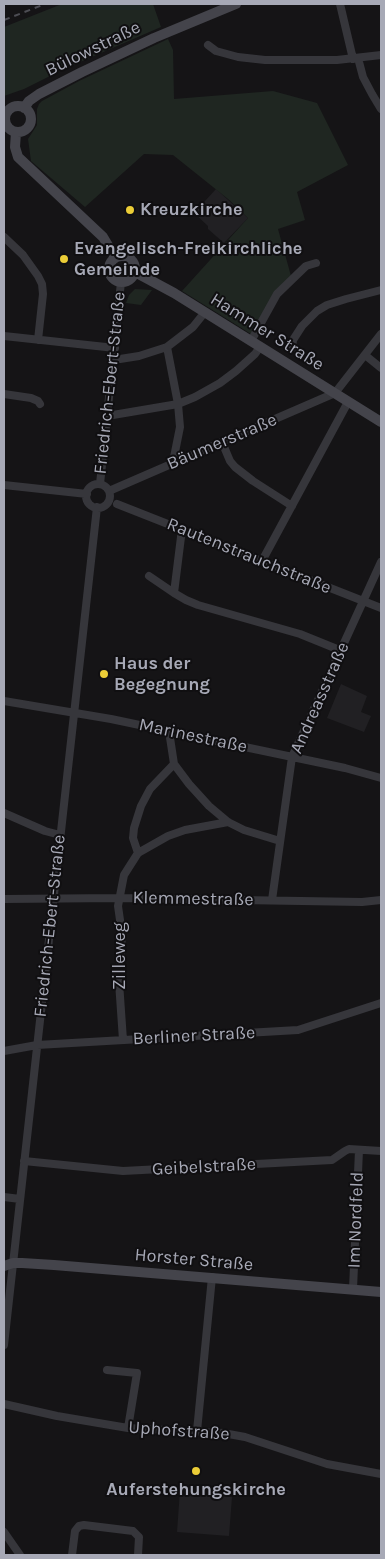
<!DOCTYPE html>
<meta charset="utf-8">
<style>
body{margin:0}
#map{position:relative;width:385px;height:1559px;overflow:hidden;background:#151416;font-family:Karla,sans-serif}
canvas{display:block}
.frame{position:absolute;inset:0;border:5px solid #a7a9b6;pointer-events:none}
</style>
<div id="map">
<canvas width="385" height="1559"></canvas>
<div class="frame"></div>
</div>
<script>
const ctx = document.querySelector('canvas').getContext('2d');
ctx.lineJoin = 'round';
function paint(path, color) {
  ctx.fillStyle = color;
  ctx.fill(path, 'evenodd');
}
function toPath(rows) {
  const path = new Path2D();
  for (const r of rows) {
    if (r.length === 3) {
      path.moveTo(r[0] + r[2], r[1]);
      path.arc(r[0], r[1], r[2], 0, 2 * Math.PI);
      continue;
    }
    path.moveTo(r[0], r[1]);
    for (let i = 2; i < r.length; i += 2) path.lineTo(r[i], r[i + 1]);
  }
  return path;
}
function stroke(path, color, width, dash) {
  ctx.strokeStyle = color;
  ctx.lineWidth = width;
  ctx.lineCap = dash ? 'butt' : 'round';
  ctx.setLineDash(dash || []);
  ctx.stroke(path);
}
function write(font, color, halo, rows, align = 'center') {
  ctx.font = font + ' Karla,sans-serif';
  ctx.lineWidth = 4;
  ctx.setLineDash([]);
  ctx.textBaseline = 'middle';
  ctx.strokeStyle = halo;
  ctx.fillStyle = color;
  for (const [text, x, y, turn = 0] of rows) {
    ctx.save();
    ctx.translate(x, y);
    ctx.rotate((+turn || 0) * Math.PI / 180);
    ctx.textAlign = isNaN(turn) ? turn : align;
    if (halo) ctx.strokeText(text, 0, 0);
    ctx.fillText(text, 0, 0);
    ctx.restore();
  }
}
paint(toPath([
 [216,189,248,218,224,243,208,229,208,226,194,213],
 [341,684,367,696,361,712,371,716,364,732,327,718],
 [180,1490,232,1497,229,1536,177,1532]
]), '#212023');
paint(toPath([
 [62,4,153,4,161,27,64,69,24,89,4,96,4,27],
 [168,39,173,50,174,99,273,91,317,103,348,165,297,192,305,220,278,229,291,276,268,304,251,334,182,291,248,218,228,199,173,155,144,154,85,207,31,161,28,139,37,125,37,109,39,104,42,101,79,81],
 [135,289,152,290,141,305,126,303,129,295]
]), '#1f2621');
stroke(toPath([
 [340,4,353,59],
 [208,45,216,51,238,57,265,60,337,60,381,55],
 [358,58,363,77,372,94,381,109],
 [4,237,23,255,38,276,42,284,43,294,38,340],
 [4,336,115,348],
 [251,341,277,294,306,266,316,263],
 [167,347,178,404,180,427,174,457,174,463],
 [292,348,293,340,302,326,317,311,327,305,346,299,381,290],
 [365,355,381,368],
 [114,359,120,359,139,356,167,347,193,327,205,312],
 [4,394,31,398,38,401,40,404],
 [107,416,178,404,195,397,220,383,236,371,255,354,260,347],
 [222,442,230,461,235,467,253,481,292,506],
 [100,484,121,282],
 [98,496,12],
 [4,485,87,494],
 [109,491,335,393,381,334],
 [117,504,381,608],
 [182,529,174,593,186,600,198,605,300,634,342,651],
 [262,561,348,402],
 [149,576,174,593],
 [4,701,111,719,345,768,381,778],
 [169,731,174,764,189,784,209,806,228,822,244,830,280,841],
 [4,813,45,831,60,835],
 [138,853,133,838,134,828,141,806,150,789,174,764],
 [4,899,118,898,362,902,381,900],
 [272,900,292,757,381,562],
 [123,1040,119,982,122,934,118,906,124,875,138,853,168,836,185,830,228,822],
 [4,1051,37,1045,298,1030,381,1003],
 [24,1161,123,1171,332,1160,345,1151,349,1149,381,1151],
 [4,1197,20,1199],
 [353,1289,359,1150],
 [4,1345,97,507],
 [107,1370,137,1373,128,1428],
 [4,1404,57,1416,128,1428,223,1433,245,1437,327,1464,381,1474],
 [197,1431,212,1277],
 [4,1532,20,1555],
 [72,1555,75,1531,79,1526,84,1525,133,1531,139,1537,138,1555]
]), '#36363b', 8);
stroke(toPath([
 [18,119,13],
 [24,108,29,101,39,94,82,72,154,38,236,4],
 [16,132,15,147,18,157,103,237,115,257],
 [122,269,13],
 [135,272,174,293,381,422],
 [4,1266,13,1263,22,1263,54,1265,381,1292]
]), '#44444b', 10);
stroke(toPath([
 [4,20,45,4]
]), '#4d4d54', 2, [6, 5]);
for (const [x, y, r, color] of [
 [130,210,5,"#ebcd37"],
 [64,259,5,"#ebcd37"],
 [104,674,5,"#ebcd37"],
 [196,1471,5,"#ebcd37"]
]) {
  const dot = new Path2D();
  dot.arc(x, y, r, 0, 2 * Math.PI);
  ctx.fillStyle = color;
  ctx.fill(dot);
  stroke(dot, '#100f11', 2);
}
write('18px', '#a7a9b6', '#100f11', [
 ["Bülowstraße",93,49,-26],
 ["Hammer Straße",267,332,32],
 ["Friedrich-Ebert-Straße",110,383,-84],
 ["Bäumerstraße",222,442,-23],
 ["Rautenstrauchstraße",249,556,22],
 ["Andreasstraße",320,698,-66],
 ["Marinestraße",193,736,12],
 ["Klemmestraße",193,899,1],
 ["Friedrich-Ebert-Straße",50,926,-84],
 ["Zilleweg",120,956,-90],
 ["Berliner Straße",194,1036,-3],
 ["Geibelstraße",204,1167,-3],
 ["Im Nordfeld",356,1220,-88],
 ["Horster Straße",194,1260,5],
 ["Uphofstraße",179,1431,4]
]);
write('bold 18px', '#a7a9b6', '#100f11', [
 ["Kreuzkirche",140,210],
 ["Evangelisch-Freikirchliche",74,249],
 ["Gemeinde",74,270],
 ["Haus der",114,664],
 ["Begegnung",114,685],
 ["Auferstehungskirche",196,1490,"center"]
], 'left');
</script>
